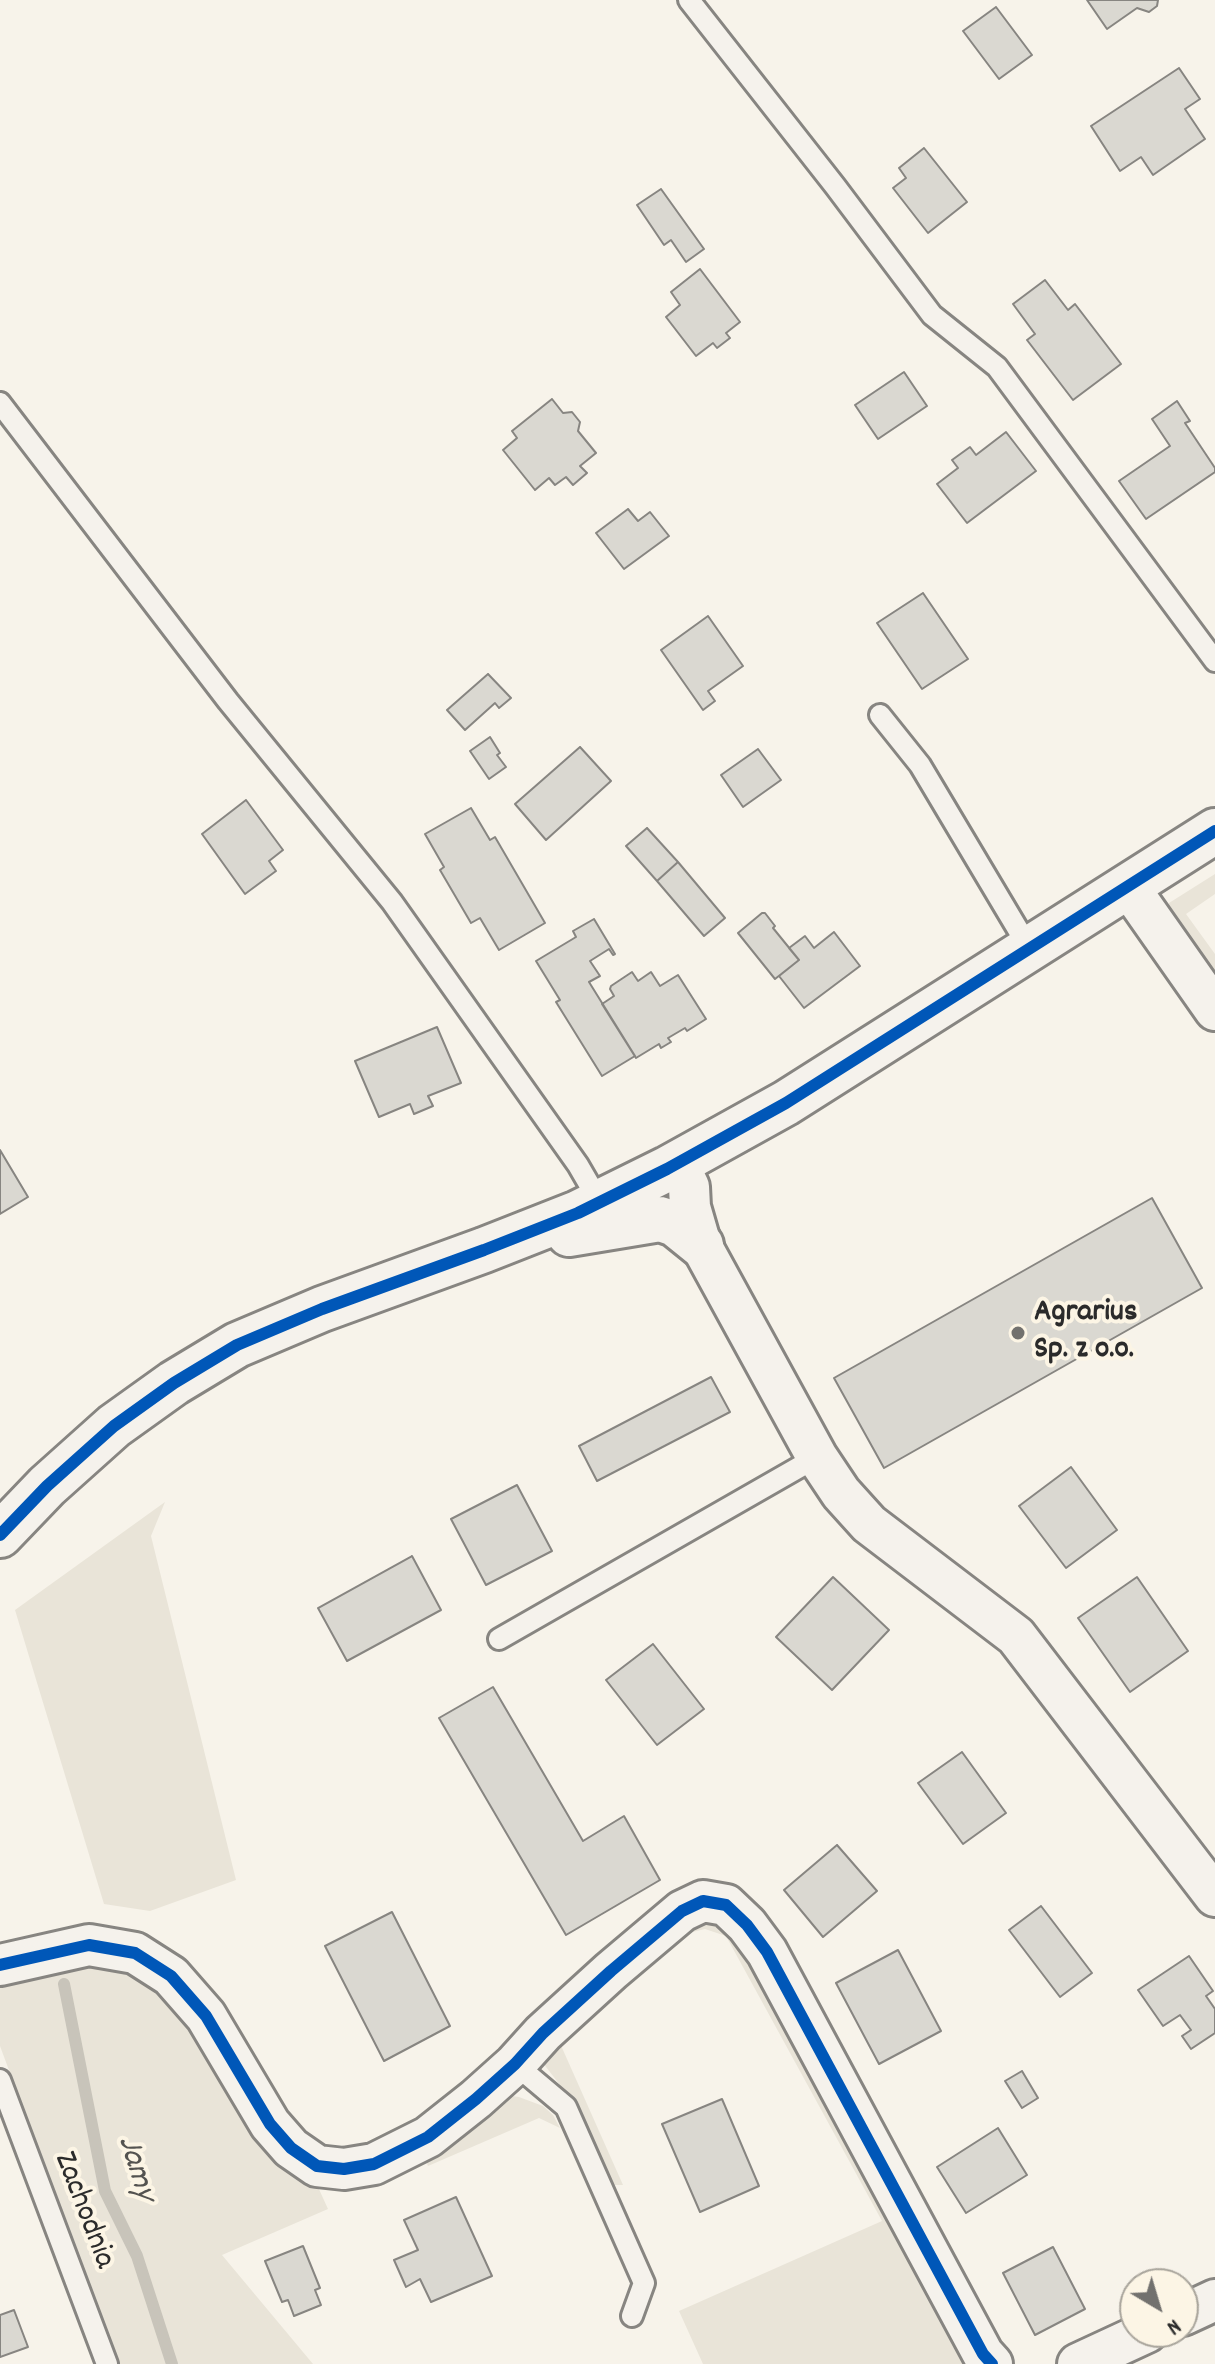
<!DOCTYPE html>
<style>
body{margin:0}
#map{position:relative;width:1215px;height:2364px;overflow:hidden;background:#f7f3ea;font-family:Dekko,sans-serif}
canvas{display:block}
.north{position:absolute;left:1119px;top:2268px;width:80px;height:80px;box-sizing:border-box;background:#fcf5e5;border:2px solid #a8a49b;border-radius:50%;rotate:142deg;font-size:22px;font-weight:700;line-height:32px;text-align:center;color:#2b2b2b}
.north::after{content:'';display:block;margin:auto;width:28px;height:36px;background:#72716e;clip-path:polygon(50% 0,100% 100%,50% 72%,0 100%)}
</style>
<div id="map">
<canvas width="1215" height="2364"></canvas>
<div class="north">N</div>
</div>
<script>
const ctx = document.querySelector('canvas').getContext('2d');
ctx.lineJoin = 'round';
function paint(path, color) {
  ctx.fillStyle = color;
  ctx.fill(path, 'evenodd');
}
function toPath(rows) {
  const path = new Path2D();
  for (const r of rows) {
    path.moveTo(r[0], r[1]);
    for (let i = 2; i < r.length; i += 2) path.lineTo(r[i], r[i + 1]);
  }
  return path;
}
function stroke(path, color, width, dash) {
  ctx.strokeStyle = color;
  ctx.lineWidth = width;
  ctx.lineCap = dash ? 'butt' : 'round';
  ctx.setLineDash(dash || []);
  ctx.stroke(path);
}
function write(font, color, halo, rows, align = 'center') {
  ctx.font = font + ' Dekko,sans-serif';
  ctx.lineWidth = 8;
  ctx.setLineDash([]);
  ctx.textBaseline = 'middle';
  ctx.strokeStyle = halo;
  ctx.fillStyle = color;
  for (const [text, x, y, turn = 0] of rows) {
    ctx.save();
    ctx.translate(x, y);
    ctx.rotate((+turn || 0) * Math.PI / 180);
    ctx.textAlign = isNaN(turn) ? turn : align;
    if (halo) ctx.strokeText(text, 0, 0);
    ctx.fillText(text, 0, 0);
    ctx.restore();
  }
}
paint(toPath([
 [1215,874,1215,894,1186,914,1215,954,1215,992,1168,913,1169,903],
 [165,1502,151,1536,236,1880,150,1911,104,1904,15,1610],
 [690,1918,729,1922,976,2364,703,2364,679,2311,882,2221,726,1936,705,1929,684,1934,559,2041,623,2185,611,2185,574,2103,539,2058],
 [102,1958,154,1980,313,2176,328,2209,222,2255,313,2364,118,2364,0,2046,0,1975],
 [505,2095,519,2097,543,2106,553,2115,560,2128,539,2118,428,2166,422,2153]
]), '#e9e4d8');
stroke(toPath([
 [64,1984,105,2191,137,2256,172,2364]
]), '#c8c4ba', 12);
const building = toPath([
 [1087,0,1158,0,1157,6,1149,12,1137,8,1107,29,1087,0],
 [996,7,1032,55,999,79,963,31,996,7],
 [1179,68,1200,99,1185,109,1205,139,1153,175,1141,157,1120,171,1091,126,1179,68],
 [924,148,967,202,928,233,893,188,906,178,899,168,924,148],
 [661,189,704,249,686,262,671,240,664,245,637,205,661,189],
 [700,269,740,322,726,333,730,338,717,348,713,343,696,356,666,317,680,305,671,292,700,269],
 [1045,280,1068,310,1075,304,1121,364,1073,400,1027,340,1035,334,1013,304,1045,280],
 [904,372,927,406,878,439,855,405,904,372],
 [552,399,563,413,572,412,580,422,578,431,596,453,580,466,587,473,573,485,566,477,555,485,549,478,535,490,503,450,517,438,512,431,552,399],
 [1177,401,1190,421,1185,423,1215,468,1215,472,1146,519,1119,481,1170,446,1152,419,1177,401],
 [1006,432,1036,471,967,523,937,484,958,468,952,460,970,447,976,455,1006,432],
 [628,509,638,521,650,512,669,536,624,569,596,533,628,509],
 [923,593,968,659,922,689,877,623,923,593],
 [708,616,743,666,708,691,715,701,703,710,661,650,708,616],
 [488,674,511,698,499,708,495,703,465,730,447,710,488,674],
 [490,737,500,753,497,755,506,767,489,779,470,751,490,737],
 [580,747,611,781,546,840,515,804,580,747],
 [758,749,781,780,743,807,721,775,758,749],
 [246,800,283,850,269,861,276,871,245,894,202,834,246,800],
 [471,808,490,840,495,837,545,923,499,950,480,918,471,923,440,870,444,867,425,834,471,808],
 [647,828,678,862,657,881,626,846,647,828],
 [678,862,725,918,704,936,657,881,678,862],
 [762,913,765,913,775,926,773,928,799,960,775,979,738,933,762,913],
 [594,919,615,954,613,955,609,949,590,961,600,976,589,982,635,1056,602,1076,556,1002,560,1000,536,961,576,937,573,931,594,919],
 [834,932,860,966,804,1008,779,976,799,960,789,948,805,936,814,948,834,932],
 [632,972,638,981,651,972,660,986,678,975,706,1019,687,1031,685,1028,668,1038,671,1042,661,1048,659,1044,636,1058,602,1004,614,996,610,989,611,986,632,972],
 [437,1027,461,1083,428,1096,433,1106,414,1114,410,1104,379,1117,355,1061,437,1027],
 [0,1150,28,1197,0,1214,0,1150],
 [1152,1198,1202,1288,884,1468,834,1378,1152,1198],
 [711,1377,730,1412,597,1481,579,1446,711,1377],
 [1071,1467,1117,1530,1066,1568,1019,1506,1071,1467],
 [517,1485,552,1551,486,1585,451,1519,517,1485],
 [412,1556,441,1610,347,1661,318,1608,412,1556],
 [833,1577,889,1630,832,1690,776,1637,833,1577],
 [1137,1577,1188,1651,1130,1692,1078,1618,1137,1577],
 [653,1644,704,1709,657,1745,606,1680,653,1644],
 [493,1687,583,1841,624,1816,660,1880,566,1935,439,1718,493,1687],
 [962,1752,1006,1813,963,1844,918,1783,962,1752],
 [837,1845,877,1891,823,1937,784,1890,837,1845],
 [1041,1906,1092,1973,1060,1997,1009,1930,1041,1906],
 [392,1912,450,2026,384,2061,325,1946,392,1912],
 [898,1950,941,2031,879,2064,836,1983,898,1950],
 [1189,1956,1213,1991,1206,1996,1215,2009,1215,2033,1191,2049,1182,2036,1191,2030,1180,2015,1163,2026,1138,1990,1189,1956],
 [1022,2071,1038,2098,1022,2108,1005,2081,1022,2071],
 [722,2099,759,2186,700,2212,662,2124,722,2099],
 [998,2128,1027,2175,966,2213,937,2167,998,2128],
 [456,2197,492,2276,431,2302,420,2279,406,2287,394,2260,418,2250,404,2220,456,2197],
 [303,2246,320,2288,315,2290,321,2305,294,2316,288,2300,282,2302,265,2261,303,2246],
 [1053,2247,1085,2309,1035,2335,1003,2273,1053,2247],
 [14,2310,28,2347,0,2357,0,2315,14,2310]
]);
paint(building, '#dad8d1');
stroke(building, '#878581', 2);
const service = toPath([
 [689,0,835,186,932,315,997,367,1215,661],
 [0,403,228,701,392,902,578,1165,600,1203],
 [880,715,920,765,1029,948],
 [499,1639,817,1457],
 [515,2064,566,2107,644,2283,632,2316],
 [0,2080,107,2364]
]);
const minor = toPath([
 [1128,886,1215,1010],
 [678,1164,689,1187,690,1207,701,1245,817,1457,841,1493,869,1524,1016,1636,1215,1896],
 [0,1965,89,1945,135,1953,171,1976,206,2016,270,2124,291,2148,317,2166,344,2169,374,2164,428,2137,476,2099,515,2064,543,2033,611,1971,682,1911,703,1901,726,1905,747,1925,767,1952,983,2354,992,2364],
 [1183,2315,1215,2300],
 [1078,2364,1147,2332]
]);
const primary = toPath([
 [569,1234,660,1219,675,1224,701,1245],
 [0,1535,47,1486,114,1426,174,1383,237,1345,322,1309,484,1250,578,1213,667,1169,786,1103,1215,831]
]);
stroke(service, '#878581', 26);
stroke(minor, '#878581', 46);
stroke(primary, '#878581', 50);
stroke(service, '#f5f2ec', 20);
stroke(minor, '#f5f2ec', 40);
stroke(primary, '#f5f2ec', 44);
stroke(toPath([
 [0,1535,47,1486,114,1426,174,1383,237,1345,322,1309,484,1250,578,1213,667,1169,786,1103,1215,831],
 [0,1965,89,1945,135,1953,171,1976,206,2016,270,2124,291,2148,317,2166,344,2169,374,2164,428,2137,476,2099,515,2064,543,2033,611,1971,682,1911,703,1901,726,1905,747,1925,767,1952,983,2354,992,2364]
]), '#0057b8', 12);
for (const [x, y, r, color] of [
 [1018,1333,8,"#72716e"]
]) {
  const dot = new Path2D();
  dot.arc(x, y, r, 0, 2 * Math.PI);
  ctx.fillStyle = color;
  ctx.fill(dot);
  stroke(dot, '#fcf5e5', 3);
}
write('bold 32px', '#2b2b2b', '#fcf5e5', [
 ["Agrarius",1034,1315],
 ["Sp. z o.o.",1034,1352]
], 'left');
write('32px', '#2b2b2b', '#fcf5e5', [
 ["Zachodnia",82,2211,69]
]);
write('italic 34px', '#545350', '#fcf5e5', [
 ["Jamy",134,2169,73]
]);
</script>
